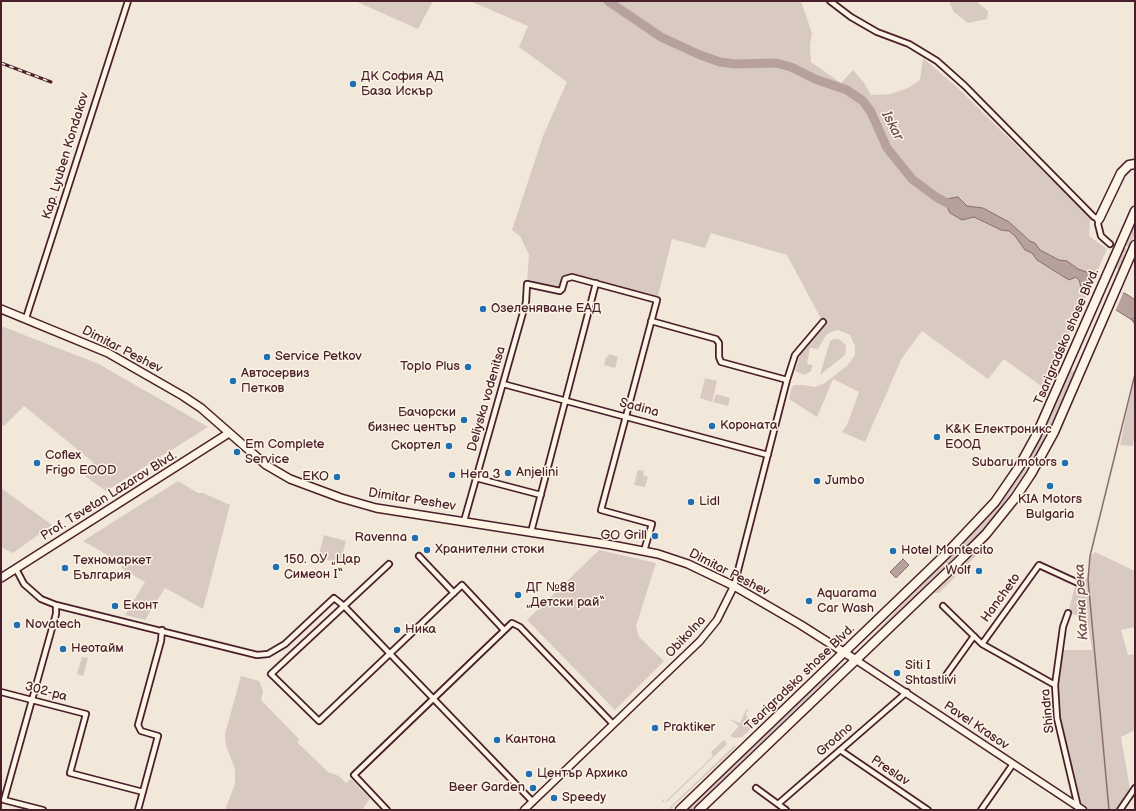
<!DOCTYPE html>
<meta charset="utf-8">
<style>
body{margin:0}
#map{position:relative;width:1136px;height:811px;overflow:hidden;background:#f1e8da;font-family:"Balsamiq Sans",sans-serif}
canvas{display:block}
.frame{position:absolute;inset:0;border:2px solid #4a1f2b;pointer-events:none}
</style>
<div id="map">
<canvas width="1136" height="811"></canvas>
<div class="frame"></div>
</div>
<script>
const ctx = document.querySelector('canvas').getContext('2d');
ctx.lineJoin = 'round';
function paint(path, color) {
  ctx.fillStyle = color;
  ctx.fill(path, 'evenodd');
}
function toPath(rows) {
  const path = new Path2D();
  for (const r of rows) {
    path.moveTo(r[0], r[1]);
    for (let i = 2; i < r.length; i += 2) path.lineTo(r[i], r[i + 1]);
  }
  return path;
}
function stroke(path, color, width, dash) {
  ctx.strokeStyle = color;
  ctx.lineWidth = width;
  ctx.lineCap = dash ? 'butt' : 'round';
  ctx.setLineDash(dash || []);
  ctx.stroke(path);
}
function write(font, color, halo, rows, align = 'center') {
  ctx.font = font + ' "Balsamiq Sans",sans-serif';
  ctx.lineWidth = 3;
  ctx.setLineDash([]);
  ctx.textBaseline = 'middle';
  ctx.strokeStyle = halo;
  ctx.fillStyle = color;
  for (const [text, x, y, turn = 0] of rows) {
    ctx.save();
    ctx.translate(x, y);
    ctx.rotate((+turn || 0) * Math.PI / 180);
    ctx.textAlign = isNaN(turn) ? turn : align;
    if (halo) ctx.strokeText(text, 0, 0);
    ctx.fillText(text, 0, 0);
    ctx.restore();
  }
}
paint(toPath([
 [355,1,433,1,418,29],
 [470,1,801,1,812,33,810,45,811,62,841,83,853,70,865,84,871,95,891,94,908,88,920,80,923,58,958,88,1090,218,1089,236,1107,249,1045,389,1004,359,988,379,922,331,902,358,865,442,842,432,847,425,859,392,833,379,817,417,789,399,792,387,794,385,803,385,815,387,825,383,848,365,855,355,855,346,850,335,838,330,831,332,826,335,818,349,810,348,807,364,813,365,811,371,805,375,795,371,801,352,812,337,827,324,820,317,787,255,711,233,705,248,672,239,657,300,572,277,565,279,562,289,527,284,529,255,520,236,512,230,543,136,567,82,519,47,528,26],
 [951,1,976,1,988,11,987,19,968,23,954,12,950,4],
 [1134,227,1135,234,1129,247,1126,246],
 [1122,253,1126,255,1120,270,1116,268],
 [1,326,99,364,208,427,106,491,85,476,93,462,24,406,4,426,1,424],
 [834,339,839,339,846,345,845,355,820,375,830,341],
 [609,354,618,357,615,368,604,365,606,357,608,357],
 [1071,370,1075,372,1036,456,995,516,975,538,858,650,991,514,1017,479,1032,455],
 [1135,374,1135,430,1133,446,1120,445],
 [705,378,717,381,712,402,700,398],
 [716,394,730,398,728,406,713,402],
 [638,470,644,471,643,475,648,477,645,487,634,485],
 [178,481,198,493,203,493,230,505,203,609,165,588,145,620,125,615,145,582,121,568,123,564,83,541],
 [1,488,52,525,13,553,1,547],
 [324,535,346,541,340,563,318,558],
 [981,548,982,550,939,593,934,593],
 [599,550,656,563,636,626,639,637,664,661,615,710,527,620],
 [1095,552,1135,571,1135,627,1121,630,1128,655,1135,654,1135,730,1121,737,1131,795,1120,810,1083,810,1078,807,1057,718,1055,685,1059,650,1092,650,1087,618,1068,613,1076,582,1088,578,1090,556],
 [82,657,88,658,83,676,77,674],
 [837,665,839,667,692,810,685,810],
 [241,676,259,681,263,691,261,700,300,740,297,742,328,772,339,776,346,783,351,779,370,799,362,810,225,810,235,784,235,769,226,746,225,734],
 [749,709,746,713,747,717,755,721,759,719,761,714,768,713,742,737,735,738,730,736,739,726,729,719,740,723,746,710],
 [724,740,727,744,668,801,665,802,662,802,663,799,665,802,713,756,711,752],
 [735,745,736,747,669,810,667,810]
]), '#d8cac0');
const water = toPath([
 [958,197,967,206,983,208,1009,222,1030,241,1035,243,1040,250,1059,260,1067,261,1078,269,1092,274,1100,281,1128,295,1135,300,1135,317,1132,320,1116,310,1103,294,1088,287,1081,287,1079,280,1076,277,1069,280,1037,260,1032,253,1025,250,1015,236,1009,231,1001,230,974,217,962,220,950,213,947,207,940,200,958,197],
 [903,559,909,565,896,578,890,572,903,559]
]);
paint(water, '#b6a19c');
stroke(water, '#8b6d6f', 1);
paint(toPath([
 [1096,275,1101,280,1124,291,1115,312,1102,296,1089,290]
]), '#f1e8da');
stroke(toPath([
 [1132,319,1135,324],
 [1109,810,1088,579,1090,556,1135,374]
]), '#8b6d6f', 1.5);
stroke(toPath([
 [608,1,661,37,700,55,720,62,735,64,776,63,791,67,815,79,847,90,863,101,871,112,887,148,912,179,936,197,951,205]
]), '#b6a19c', 9);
stroke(toPath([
 [1110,244,1135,256]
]), '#d0c0b7', 4.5, [4.5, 2]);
const minor = toPath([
 [830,1,851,17,877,32,909,44,937,61,965,86,1094,217,1099,219,1098,224,1101,236,1110,244],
 [26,318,128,1],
 [651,321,716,339,719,343,719,357,721,362,787,380],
 [503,384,768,455],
 [476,478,541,495],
 [464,521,526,302,527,284,560,291,562,289,565,279,572,277,657,300,601,510,652,524,644,551],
 [531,532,596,283],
 [419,556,454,593],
 [389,564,271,674,319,721,462,585,504,630],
 [16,569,24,584,41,599,56,605,257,655,268,654,285,644,334,598,344,606,533,802],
 [734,586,787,380,795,355,823,322],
 [943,606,982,644,1055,685],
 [1068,613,1063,627,1055,685,1057,718,1078,807],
 [982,644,1039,565,1076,582],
 [944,678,974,636],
 [1,692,86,714,70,773,143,792],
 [840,750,928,810],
 [756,788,786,810],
 [778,804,907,692],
 [43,810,4,800,56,614,56,605],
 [138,810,158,736,141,731,138,725,161,641,162,630],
 [387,810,354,775,512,623,520,627,613,724],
 [981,810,1013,764],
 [1120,810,1135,788]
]);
const tertiary = toPath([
 [856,660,1083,810],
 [524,810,700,641,717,620,734,586]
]);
const secondary = toPath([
 [1,309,108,353,183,396,201,408,266,465,290,479,341,498,376,508,612,545,658,554,688,564,734,586,801,625,856,660],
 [1,578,229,433]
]);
const trunk = toPath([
 [1099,219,1121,173,1129,165,1135,164],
 [680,810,946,554,995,502,1019,467,1036,436,1135,211],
 [699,810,958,562,986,534,1015,498,1031,474,1054,432,1135,245]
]);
stroke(minor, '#4a1f2b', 8);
stroke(tertiary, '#4a1f2b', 9);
stroke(secondary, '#4a1f2b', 10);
stroke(trunk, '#4a1f2b', 11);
stroke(minor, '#fcf5e5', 4.5);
stroke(tertiary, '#fcf5e5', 6);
stroke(secondary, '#fcf5e5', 7);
stroke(trunk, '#fcf5e5', 8);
const rail = toPath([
 [1,63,51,82]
]);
stroke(rail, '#4a1f2b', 3);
stroke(rail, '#fcf5e5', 1.5, [4.5]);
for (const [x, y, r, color] of [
 [353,84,4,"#1f6fb2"],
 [483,309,4,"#1f6fb2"],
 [267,357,4,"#1f6fb2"],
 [468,367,4,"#1f6fb2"],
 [233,381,4,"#1f6fb2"],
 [464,420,4,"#1f6fb2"],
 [712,426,4,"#1f6fb2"],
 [937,437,4,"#1f6fb2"],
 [449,446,4,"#1f6fb2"],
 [237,452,4,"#1f6fb2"],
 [37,463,4,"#1f6fb2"],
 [1065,463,4,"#1f6fb2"],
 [508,473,4,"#1f6fb2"],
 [452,475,4,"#1f6fb2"],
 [337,477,4,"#1f6fb2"],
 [817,481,4,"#1f6fb2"],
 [1050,486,4,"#1f6fb2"],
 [691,502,4,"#1f6fb2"],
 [655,536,4,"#1f6fb2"],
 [415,538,4,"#1f6fb2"],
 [427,550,4,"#1f6fb2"],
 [893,551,4,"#1f6fb2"],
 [276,567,4,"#1f6fb2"],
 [65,568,4,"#1f6fb2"],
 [979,571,4,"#1f6fb2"],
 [518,595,4,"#1f6fb2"],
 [809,601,4,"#1f6fb2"],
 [115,606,4,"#1f6fb2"],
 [17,625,4,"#1f6fb2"],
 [397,630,4,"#1f6fb2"],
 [63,649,4,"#1f6fb2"],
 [897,673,4,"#1f6fb2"],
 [655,728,4,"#1f6fb2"],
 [497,740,4,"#1f6fb2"],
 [529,774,4,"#1f6fb2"],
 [533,788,4,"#1f6fb2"],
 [554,798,4,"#1f6fb2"]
]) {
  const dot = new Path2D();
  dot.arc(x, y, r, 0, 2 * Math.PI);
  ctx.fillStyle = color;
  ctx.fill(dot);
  stroke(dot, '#fcf5e5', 1.5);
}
write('13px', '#4a1f2b', '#fcf5e5', [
 ["ДК София АД",361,77],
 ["База Искър",361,92],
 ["Озеленяване ЕАД",491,309],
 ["Service Petkov",275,357],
 ["Toplo Plus",460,367,"right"],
 ["Автосервиз",241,374],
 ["Петков",241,389],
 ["Бачорски",456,413,"right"],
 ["бизнес център",456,428,"right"],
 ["Короната",720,426],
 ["K&K Електроникс",945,430],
 ["ЕООД",945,445],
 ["Em Complete",245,445],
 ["Service",245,460],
 ["Скортел",441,446,"right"],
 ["Coflex",45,456],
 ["Frigo EOOD",45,471],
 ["Subaru motors",1057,463,"right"],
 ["Anjelini",516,473],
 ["Hera 3",460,475],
 ["EKO",329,477,"right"],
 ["Jumbo",825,481],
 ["KIA Motors",1050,500,"center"],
 ["Bulgaria",1050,515,"center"],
 ["Lidl",699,502],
 ["GO Grill",647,536,"right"],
 ["Ravenna",407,538,"right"],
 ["Хранителни стоки",435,550],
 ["Hotel Montecito",901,551],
 ["150. ОУ „Цар",284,560],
 ["Симеон I“",284,575],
 ["Техномаркет",73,561],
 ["България",73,576],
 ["Wolf",971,571,"right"],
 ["ДГ №88",526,588],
 ["„Детски рай“",526,603],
 ["Aquarama",817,594],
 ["Car Wash",817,609],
 ["Еконт",123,606],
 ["Novatech",25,625],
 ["Ника",405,630],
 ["Неотайм",71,649],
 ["Siti I",905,666],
 ["Shtastlivi",905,681],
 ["Praktiker",663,728],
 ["Кантона",505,740],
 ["Център Архико",537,774],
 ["Beer Garden",525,788,"right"],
 ["Speedy",562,798]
], 'left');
write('13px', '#4a1f2b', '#fcf5e5', [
 ["Kap. Lyuben Kondakov",66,156,-73],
 ["Tsarigradsko shose Blvd.",1067,337,-67],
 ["Dimitar Peshev",122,350,27],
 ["Deliyska vodenitsa",487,399,-74],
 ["Sadina",639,408,15],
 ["Prof. Tsvetan Lazarov Blvd.",109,496,-32],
 ["Dimitar Peshev",412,500,9],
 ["Dimitar Peshev",729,573,27],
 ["Hancheto",1001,598,-54],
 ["Obikolna",686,637,-47],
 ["Tsarigradsko shose Blvd.",800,678,-44],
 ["302-ра",46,692,15],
 ["Shindra",1048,711,-96],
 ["Pavel Krasov",976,726,34],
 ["Grodno",835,740,-41],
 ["Preslav",890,771,34]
]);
write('italic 14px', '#704c53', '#fcf5e5', [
 ["Iskar",892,126,62],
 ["Кална река",1082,602,-93]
]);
</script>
